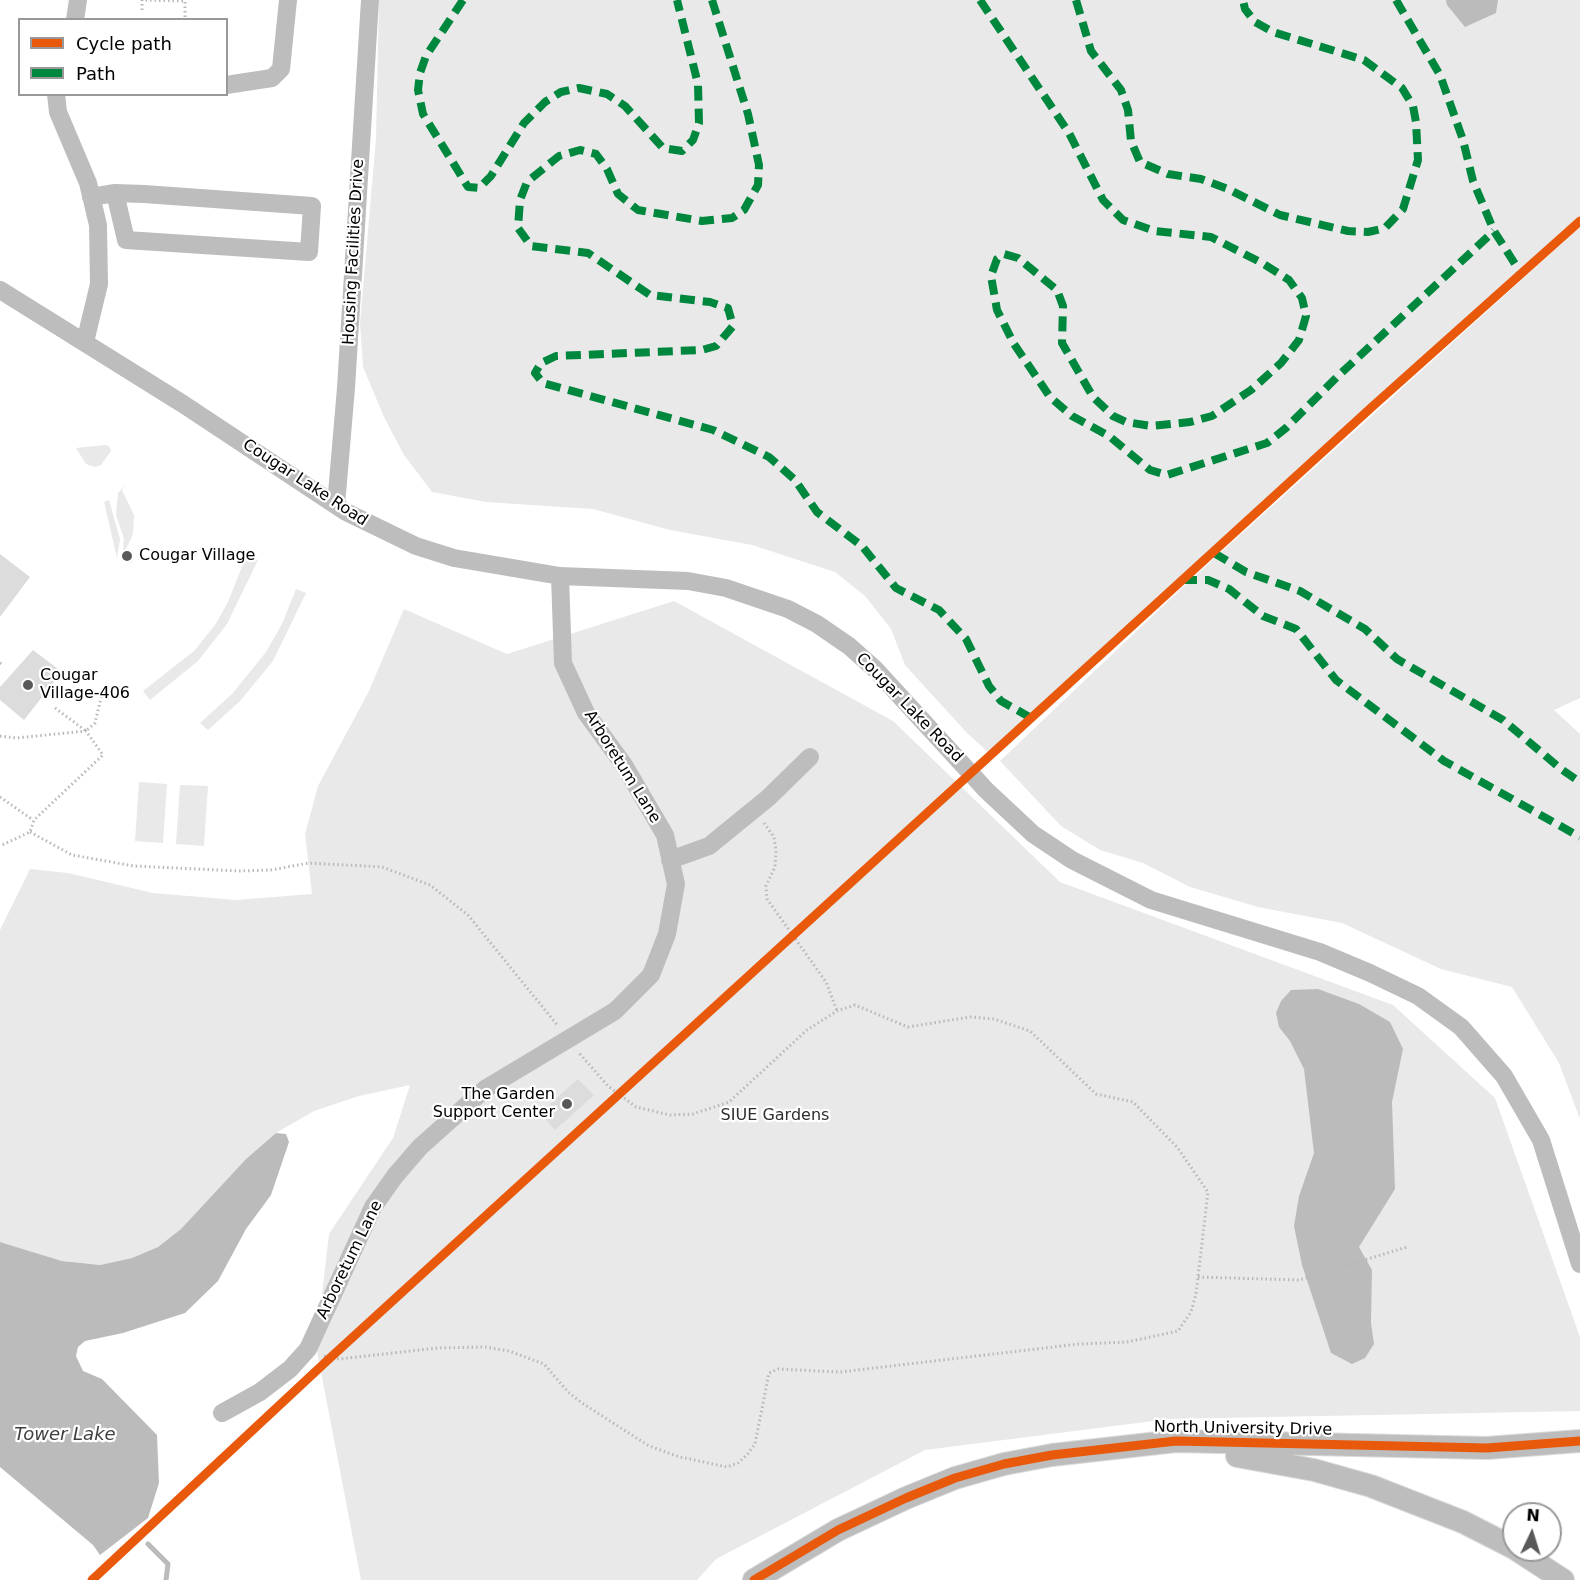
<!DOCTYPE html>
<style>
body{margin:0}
#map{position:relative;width:1580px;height:1580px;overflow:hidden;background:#fff;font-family:"DejaVu Sans",sans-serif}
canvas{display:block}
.legend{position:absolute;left:18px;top:18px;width:210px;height:78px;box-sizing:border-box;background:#fff;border:2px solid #999;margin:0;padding:8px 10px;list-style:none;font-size:18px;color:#000}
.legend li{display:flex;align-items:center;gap:12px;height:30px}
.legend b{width:30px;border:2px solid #999}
.north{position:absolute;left:1502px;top:1502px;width:60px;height:60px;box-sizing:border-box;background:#fff;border:2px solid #999;border-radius:50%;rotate:4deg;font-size:16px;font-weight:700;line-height:24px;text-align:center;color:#000}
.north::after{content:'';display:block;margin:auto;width:21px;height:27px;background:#595959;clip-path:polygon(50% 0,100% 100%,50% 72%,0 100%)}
</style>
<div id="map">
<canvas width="1580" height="1580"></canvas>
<ul class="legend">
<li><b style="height:8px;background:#e8590c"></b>Cycle path</li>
<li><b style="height:8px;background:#00873e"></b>Path</li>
</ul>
<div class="north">N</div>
</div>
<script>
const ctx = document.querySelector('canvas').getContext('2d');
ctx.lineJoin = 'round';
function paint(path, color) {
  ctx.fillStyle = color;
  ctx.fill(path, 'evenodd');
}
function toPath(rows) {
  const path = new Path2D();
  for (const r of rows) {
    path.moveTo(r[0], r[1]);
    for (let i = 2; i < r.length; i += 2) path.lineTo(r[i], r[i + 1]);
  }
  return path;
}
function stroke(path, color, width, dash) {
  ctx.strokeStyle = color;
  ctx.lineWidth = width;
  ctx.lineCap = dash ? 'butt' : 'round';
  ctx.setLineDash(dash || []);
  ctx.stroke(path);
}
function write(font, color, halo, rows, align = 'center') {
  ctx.font = font + ' "DejaVu Sans",sans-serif';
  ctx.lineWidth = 4.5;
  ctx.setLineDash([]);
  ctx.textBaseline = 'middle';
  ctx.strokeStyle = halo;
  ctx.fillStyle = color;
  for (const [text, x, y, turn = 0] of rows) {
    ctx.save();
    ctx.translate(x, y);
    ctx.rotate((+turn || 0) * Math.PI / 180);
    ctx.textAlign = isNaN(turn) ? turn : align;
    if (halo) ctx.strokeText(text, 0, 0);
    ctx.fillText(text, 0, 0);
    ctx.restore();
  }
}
paint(toPath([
 [379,0,1580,0,1580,215,989,753,967,733,905,665,891,629,865,596,835,572,752,545,670,530,593,509,486,502,432,492,404,455,384,417,363,367,360,323,376,138],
 [1580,227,1580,698,1554,710,1580,734,1580,1119,1559,1063,1512,987,1441,969,1342,923,1258,907,1190,887,1143,863,1100,850,1061,826,1000,761,1185,585],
 [105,445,109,446,111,451,101,465,95,467,86,464,76,448],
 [125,485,122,490,134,515,133,534,124,554,133,560,131,563,122,561,124,539,116,515,118,493],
 [109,500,120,539,117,558,104,502],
 [247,554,258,560,227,624,198,661,150,700,143,691,194,651,215,625,228,602],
 [296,589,306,593,273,661,240,701,208,730,200,723,232,694,266,652,282,624],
 [674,601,893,721,1060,882,1393,1005,1495,1098,1580,1337,1580,1411,1169,1419,925,1450,716,1559,697,1580,361,1580,316,1346,329,1234,393,1138,410,1085,359,1096,314,1111,276,1133,246,1159,181,1229,158,1247,132,1258,100,1265,62,1261,0,1242,0,930,30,869,68,873,153,893,236,900,312,894,305,834,318,786,368,693,404,609,507,654],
 [139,782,167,784,163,843,135,841],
 [180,785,208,786,204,846,176,844]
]), '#e9e9e9');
paint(toPath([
 [1446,0,1498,0,1496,13,1465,27,1447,5],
 [1318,989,1359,1004,1390,1022,1403,1049,1392,1102,1395,1189,1359,1247,1372,1270,1371,1323,1374,1344,1365,1358,1352,1364,1331,1353,1302,1265,1294,1226,1299,1196,1314,1153,1304,1069,1290,1041,1279,1027,1276,1013,1281,1001,1291,990],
 [276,1133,286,1134,289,1142,271,1195,246,1229,218,1281,185,1313,123,1333,85,1341,78,1347,76,1356,83,1371,102,1379,157,1435,159,1483,148,1518,100,1555,93,1545,0,1467,0,1242,62,1261,100,1265,132,1258,158,1247,181,1229,246,1159]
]), '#bbb');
stroke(toPath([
 [148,1544,168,1564,166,1580]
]), '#bbb', 5);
paint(toPath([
 [0,554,30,577,0,617],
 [33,650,62,672,24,720,0,700,0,687],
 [578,1079,594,1095,555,1130,540,1113]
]), '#dcdcdc');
const major = toPath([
 [1237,1456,1314,1470,1371,1486,1463,1522,1514,1548],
 [1517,1550,1563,1580],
 [754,1580,838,1530,906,1498,955,1478,1004,1464,1052,1455,1176,1441,1487,1448,1580,1441]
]);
stroke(major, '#dbdbdb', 24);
stroke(toPath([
 [142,10,142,0,185,1,185,20],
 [0,663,3,665],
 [55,708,86,731,95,723,102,694],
 [0,736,16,738,86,731,103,755,34,820,30,832,0,846],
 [0,797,33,820],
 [764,823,774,837,776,851,775,867,766,886,767,899,826,982,837,1011],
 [30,832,72,855,134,866,239,871,271,870,309,863,382,867,430,885,468,915,558,1026],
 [1198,1277,1299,1280,1407,1247],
 [324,1356,339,1359,438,1348,485,1347,509,1351,544,1364,568,1392,582,1403,649,1446,680,1457,727,1467,738,1463,747,1455,755,1444,769,1373,778,1369,840,1372,1079,1344,1127,1342,1178,1331,1191,1312,1196,1294,1208,1192,1177,1147,1133,1102,1096,1094,1030,1031,994,1019,970,1017,908,1027,855,1005,837,1011,807,1030,729,1102,693,1114,670,1115,636,1107,608,1086,579,1053]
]), '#b8b8b8', 3, [1.5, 3]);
stroke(toPath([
 [75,20,78,0],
 [226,85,272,78,281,69,288,0],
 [56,94,58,112,88,183,98,225,99,284,85,342],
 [91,197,115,193,144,194,312,206,309,252,126,240,115,193],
 [0,290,183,404,346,512,416,546,454,558,560,576,688,581,726,588,788,609,817,624,849,646,875,669,986,790,1033,834,1072,860,1151,900,1320,952,1370,973,1418,996,1461,1027,1504,1076,1541,1140,1580,1264],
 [336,505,346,388,370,0],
 [670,860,709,846,768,798,810,757],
 [222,1413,260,1392,290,1369,308,1349,373,1207,395,1176,420,1147,485,1089,615,1011,651,975,667,934,676,884,665,835,624,765,586,713,563,663,560,576]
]), '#bdbdbd', 18);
stroke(major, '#bdbdbd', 22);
stroke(toPath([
 [463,0,426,56,420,73,418,90,423,114,468,187,479,188,491,176,524,123,545,102,561,92,579,88,607,94,625,106,663,148,682,151,693,140,699,123,698,84,677,0],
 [712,0,748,114,759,165,758,185,744,210,732,218,702,221,638,210,618,194,607,169,596,154,580,150,559,156,527,182,520,200,518,228,531,246,588,253,650,295,710,302,728,308,733,326,716,346,702,350,556,356,541,363,535,373,543,383,713,430,769,457,795,480,817,512,862,546,896,588,939,610,966,639,989,686,1001,701,1033,719],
 [980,0,1069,133,1103,200,1123,220,1155,231,1211,237,1262,263,1289,280,1302,298,1306,316,1299,340,1281,363,1251,390,1212,416,1190,422,1151,426,1126,422,1113,416,1093,397,1062,343,1063,306,1057,290,1018,258,1004,254,997,259,991,276,997,310,1014,344,1050,397,1072,416,1109,436,1150,470,1167,475,1267,443,1286,428,1338,376,1494,231],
 [1076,0,1091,51,1121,90,1128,110,1131,141,1140,162,1168,174,1201,179,1228,189,1280,215,1348,231,1368,232,1385,228,1403,209,1418,160,1416,122,1413,106,1402,88,1364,60,1273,32,1255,22,1245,9,1243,0],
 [1396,0,1440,75,1463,140,1473,181,1494,231,1522,275],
 [1214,553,1246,572,1300,591,1365,629,1397,659,1503,720,1561,769,1580,782],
 [1182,580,1208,580,1229,589,1263,616,1296,629,1336,680,1444,761,1580,837]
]), '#00873e', 8, [15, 8]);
stroke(toPath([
 [92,1580,330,1358,1373,406,1580,221],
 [754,1580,838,1530,906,1498,955,1478,1004,1464,1052,1455,1176,1441,1487,1448,1580,1441]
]), '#e8590c', 9);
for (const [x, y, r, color] of [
 [127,556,6,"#595959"],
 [28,685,6,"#595959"],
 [567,1104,6,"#595959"]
]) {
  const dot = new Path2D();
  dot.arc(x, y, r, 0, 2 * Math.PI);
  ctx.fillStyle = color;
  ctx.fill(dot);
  stroke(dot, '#fff', 2);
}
write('16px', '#000', '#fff', [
 ["Housing Facilities Drive",354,252,-87],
 ["Cougar Lake Road",305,483,33],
 ["Cougar Lake Road",909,708,46],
 ["Arboretum Lane",622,767,58],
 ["Arboretum Lane",350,1260,-64],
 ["North University Drive",1243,1429,1]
]);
write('16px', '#000', '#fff', [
 ["Cougar Village",139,556],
 ["Cougar",40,676],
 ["Village-406",40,694],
 ["The Garden",555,1095,"right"],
 ["Support Center",555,1113,"right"]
], 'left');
write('16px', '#2e2e2e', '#fff', [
 ["SIUE Gardens",775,1116]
]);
write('italic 18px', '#3f3f3f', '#fff', [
 ["Tower Lake",65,1435]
]);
</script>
